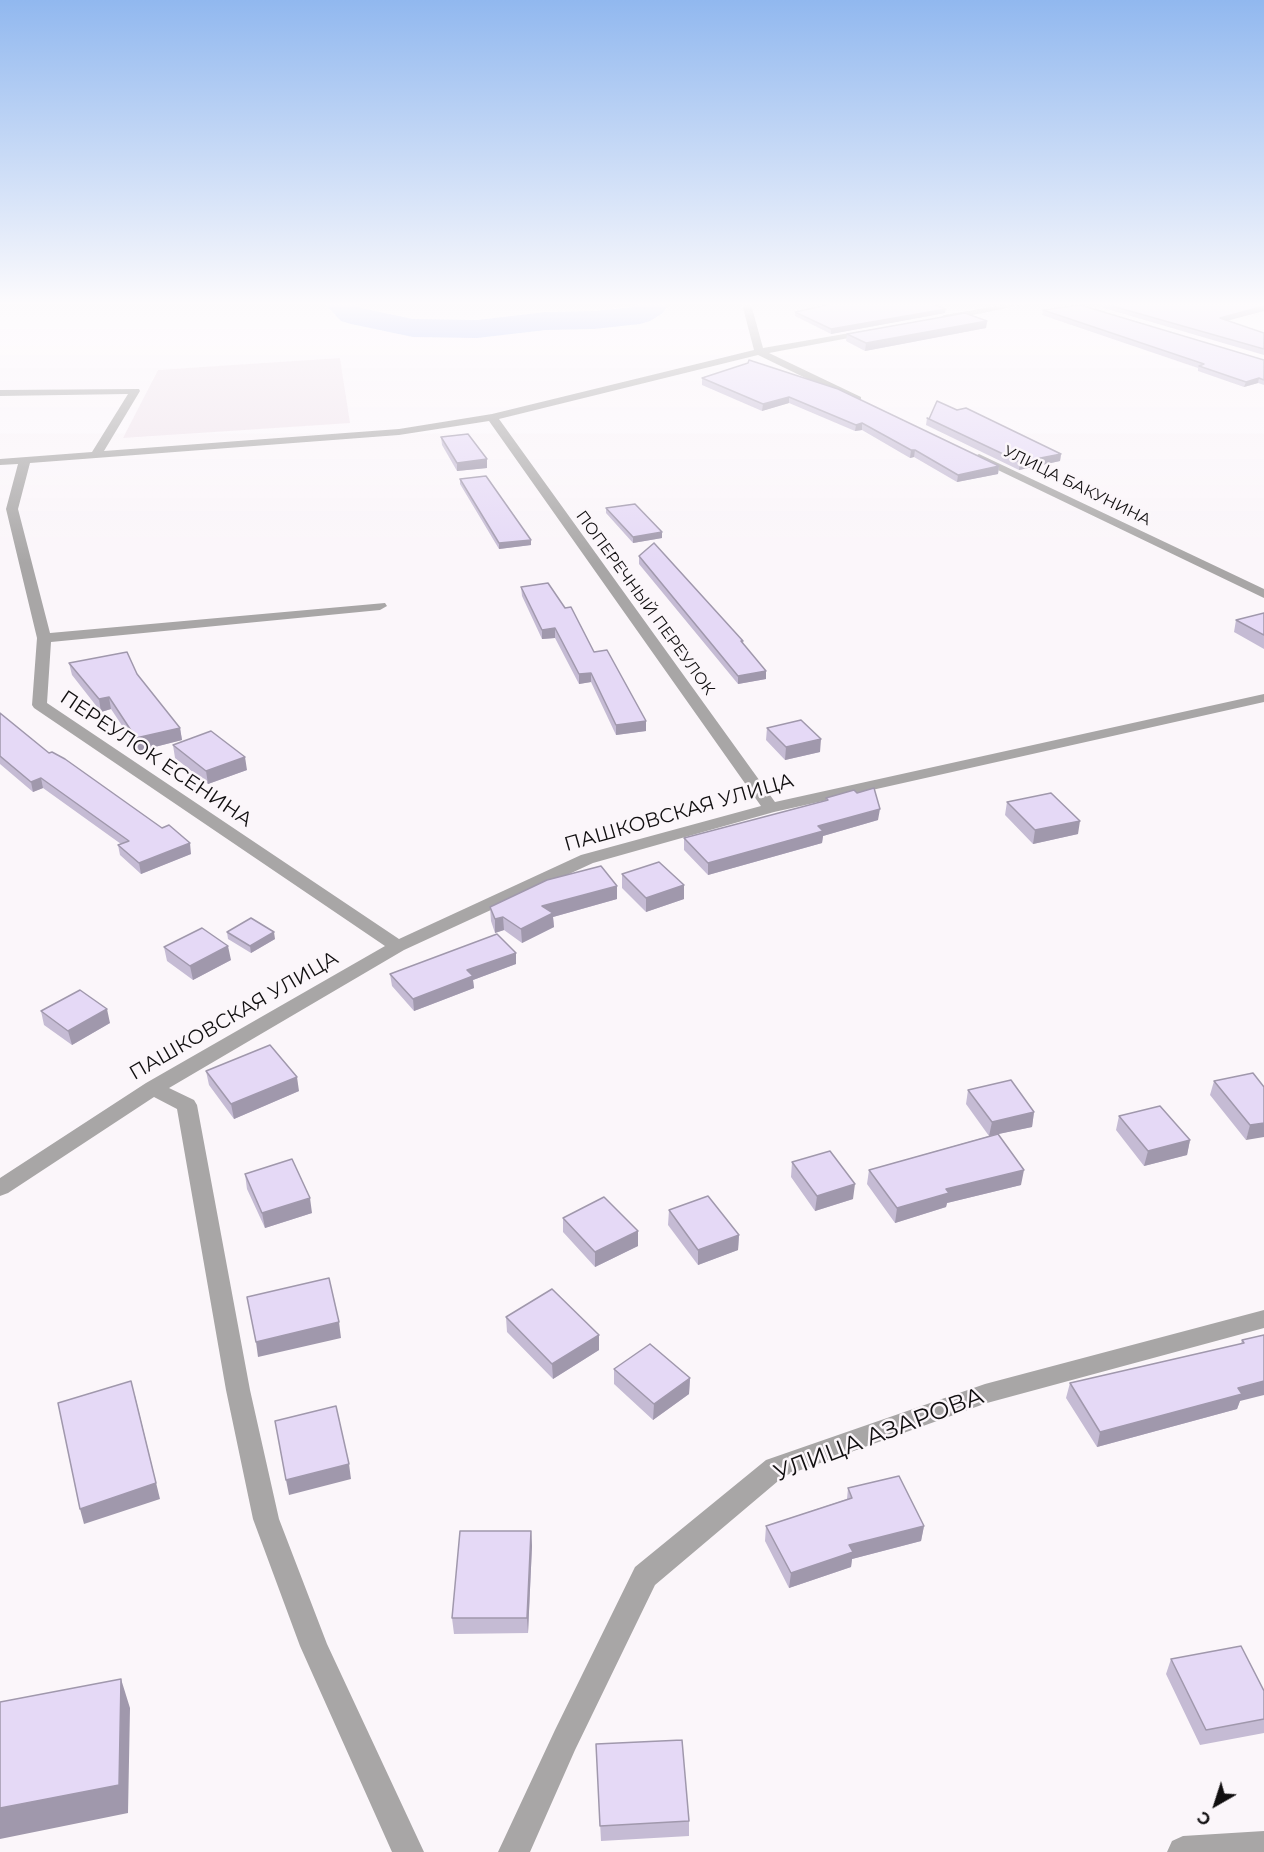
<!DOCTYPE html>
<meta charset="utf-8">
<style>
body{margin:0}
#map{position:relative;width:1264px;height:1852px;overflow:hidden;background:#fbf6fa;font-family:Montserrat,sans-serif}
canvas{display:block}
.north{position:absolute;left:1186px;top:1774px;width:60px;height:60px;-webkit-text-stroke:4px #fbf6fa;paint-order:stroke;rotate:219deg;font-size:16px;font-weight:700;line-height:24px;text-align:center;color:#110f10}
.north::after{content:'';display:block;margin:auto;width:21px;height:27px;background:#110f10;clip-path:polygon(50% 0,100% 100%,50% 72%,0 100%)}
</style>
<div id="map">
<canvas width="1264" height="1852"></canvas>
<div class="north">С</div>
</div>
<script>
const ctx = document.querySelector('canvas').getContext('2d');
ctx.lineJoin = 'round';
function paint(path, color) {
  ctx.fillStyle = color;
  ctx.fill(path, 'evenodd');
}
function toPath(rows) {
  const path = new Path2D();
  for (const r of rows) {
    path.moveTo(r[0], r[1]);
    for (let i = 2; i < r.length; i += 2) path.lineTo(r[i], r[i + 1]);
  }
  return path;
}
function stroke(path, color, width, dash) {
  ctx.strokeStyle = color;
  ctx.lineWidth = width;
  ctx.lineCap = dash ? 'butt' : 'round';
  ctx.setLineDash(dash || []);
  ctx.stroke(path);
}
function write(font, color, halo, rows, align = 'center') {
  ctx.font = font + ' Montserrat,sans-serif';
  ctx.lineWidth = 5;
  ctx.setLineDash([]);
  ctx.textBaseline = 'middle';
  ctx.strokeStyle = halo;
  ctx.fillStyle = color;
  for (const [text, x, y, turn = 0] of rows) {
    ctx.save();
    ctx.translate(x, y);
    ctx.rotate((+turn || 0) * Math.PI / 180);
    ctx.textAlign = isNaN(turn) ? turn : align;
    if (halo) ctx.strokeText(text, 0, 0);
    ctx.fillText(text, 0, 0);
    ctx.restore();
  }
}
paint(toPath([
 [340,358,350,423,123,438,158,370]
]), '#f0e4ec');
paint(toPath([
 [325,304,355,304,361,308,413,319,477,320,546,312,594,311,633,307,638,304,666,304,667,307,663,313,650,321,640,324,594,329,546,330,477,338,413,337,351,324,341,321,325,304]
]), '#afbff9');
paint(toPath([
 [742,304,751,304,763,348,873,329,873,333,870,334,769,353,861,397,861,401,853,401,758,355,499,419,775,802,1264,694,1264,702,774,812,593,863,404,950,169,1088,194,1100,197,1105,250,1390,279,1519,327,1644,424,1852,392,1852,300,1646,253,1519,226,1390,177,1109,154,1097,8,1193,0,1196,0,1178,146,1083,385,946,34,708,32,705,37,638,6,509,18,464,0,465,0,459,92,452,128,394,0,396,0,390,139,389,140,391,104,451,399,429,492,414,754,350,742,304],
 [489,421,761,806,581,855,399,939,47,703,51,642,380,610,387,606,385,603,50,633,18,509,30,463,399,435,489,421],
 [1008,304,1027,304,944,321,939,318,944,315,1008,304],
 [1067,304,1081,304,1106,312,1101,315,1067,304],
 [979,454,1264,589,1264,598,975,459,973,457,979,454],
 [1264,1310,1264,1328,987,1403,784,1476,655,1585,575,1750,530,1852,498,1852,555,1730,635,1567,766,1460,985,1384,1264,1310],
 [1264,1831,1264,1852,1167,1852,1172,1841,1183,1836,1264,1831]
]), '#a8a6a6');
paint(toPath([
 [1100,304,1264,304,1227,321,1264,333,1264,355,1100,307],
 [1043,310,1264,360,1264,385,1258,383,1244,387,1198,371,1198,368,1042,315],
 [795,312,945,313,831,334,795,316],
 [987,321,986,328,865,351,846,341,847,334],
 [748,363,999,466,998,474,957,482,914,457,910,458,862,430,855,431,789,403,762,411,702,385,702,378],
 [927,418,1061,454,1060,461,1019,470,926,425],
 [441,437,487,468,457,471,442,445],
 [460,479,531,545,499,549,460,484],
 [606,508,662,538,633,543,606,513],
 [639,556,743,644,766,679,738,684,639,564],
 [521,587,594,652,646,731,616,735,591,682,579,684,555,638,542,639,522,596],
 [1264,613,1264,649,1234,632,1236,620],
 [69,663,137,674,180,728,182,740,139,751,111,709,101,712,72,675],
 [0,713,49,753,191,854,141,874,120,855,118,845,121,844,43,788,33,792,0,764],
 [767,728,820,752,785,760,766,740],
 [173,745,247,770,208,784,175,758],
 [826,798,878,820,823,836,822,843,708,875,684,850,684,838,826,801],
 [1007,802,1078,834,1033,844,1005,815],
 [622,874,684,885,684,899,646,912,622,888],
 [617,886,617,899,553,917,554,927,522,943,504,930,495,933,491,921,490,907],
 [227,932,275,939,251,953,228,939],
 [164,947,231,960,193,980,167,961],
 [516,964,473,980,474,988,414,1011,392,986,390,974],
 [41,1011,110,1023,72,1045,44,1025],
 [206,1071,299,1091,234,1119,209,1085],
 [1214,1081,1264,1087,1246,1140,1210,1095],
 [968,1090,1034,1112,1032,1127,998,1134,1021,1185,947,1203,946,1207,895,1223,867,1184,869,1170,989,1136,966,1104],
 [1119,1116,1190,1140,1187,1155,1144,1166,1116,1130],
 [792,1162,853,1199,815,1211,791,1177],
 [245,1174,312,1213,265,1228,247,1189],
 [669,1210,739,1235,738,1250,698,1265,668,1225],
 [563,1218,638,1246,595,1267,563,1232],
 [506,1317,599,1350,553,1379,507,1332],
 [1264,1335,1237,1409,1097,1447,1066,1398,1070,1383,1241,1344,1242,1340],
 [614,1369,690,1378,689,1394,653,1420,614,1384],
 [848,1488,924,1526,921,1541,852,1559,851,1567,789,1588,765,1541,766,1526,847,1499],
 [531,1531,532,1546,528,1633,454,1634,452,1618],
 [1171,1659,1264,1691,1264,1733,1200,1745,1166,1674],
 [596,1744,689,1821,689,1836,601,1841]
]), '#c5bbd4');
paint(toPath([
 [1264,306,1264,311,1219,323,1220,318],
 [946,309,945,313,831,334,831,329],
 [987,321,986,328,865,351,866,343],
 [1259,378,1258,383,1244,387,1246,382],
 [789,397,789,403,762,411,763,404],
 [862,423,862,430,855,431,856,425],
 [911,450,915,450,914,457,910,458],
 [1061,454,1060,461,1019,470,1020,462],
 [487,459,487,468,457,471,457,463],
 [999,466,998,474,957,482,958,475],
 [662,532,662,538,633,543,633,537],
 [531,540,531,545,499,549,499,543],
 [555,628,555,638,542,639,542,630],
 [766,671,766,679,738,684,738,676],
 [591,673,591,682,579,684,579,674],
 [109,697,111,709,101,712,99,699],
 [646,721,646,731,616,735,616,725],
 [180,728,182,740,139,751,136,738],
 [821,739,820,752,785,760,786,747],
 [245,757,247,770,208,784,206,771],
 [41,778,43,788,33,792,31,782],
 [880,809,878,820,823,836,822,843,708,875,708,863,818,826],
 [1080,821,1078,834,1033,844,1035,830],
 [190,843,191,854,141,874,139,863],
 [684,885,684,899,646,912,646,898],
 [617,886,617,899,553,917,554,927,522,943,521,929,542,906],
 [503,917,504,930,495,933,495,919],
 [274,932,275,939,251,953,250,946],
 [228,946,231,960,193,980,190,966],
 [516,953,516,964,473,980,474,988,414,1011,413,999,467,970],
 [107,1009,110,1023,72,1045,68,1031],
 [297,1077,299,1091,234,1119,231,1104],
 [1034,1112,1032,1127,989,1136,992,1122],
 [1264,1123,1264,1137,1246,1140,1250,1125],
 [1190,1140,1187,1155,1144,1166,1148,1151],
 [1024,1170,1021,1185,947,1203,946,1207,895,1223,897,1208,946,1189],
 [855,1184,853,1199,815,1211,817,1196],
 [310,1198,312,1213,265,1228,262,1213],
 [638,1231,638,1246,595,1267,595,1252],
 [739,1235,738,1250,698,1265,698,1250],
 [339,1322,341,1338,258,1357,256,1342],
 [599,1335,599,1350,553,1379,552,1364],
 [690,1378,689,1394,653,1420,654,1404],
 [1264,1381,1264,1395,1240,1401,1237,1409,1097,1447,1100,1432,1238,1388],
 [135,1396,160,1499,84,1524,80,1509],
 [349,1464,351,1479,289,1495,286,1480],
 [924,1526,921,1541,852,1559,851,1567,789,1588,791,1573,849,1545],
 [531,1531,532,1546,528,1633,527,1618],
 [121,1679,130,1708,128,1813,0,1839,0,1808]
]), '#a098ac');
const building = toPath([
 [832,304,932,304,946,309,831,329,795,312,832,304],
 [1105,304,1264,304,1264,306,1220,318,1264,333,1264,349,1105,304],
 [1080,305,1264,360,1264,380,1259,378,1246,382,1199,366,1204,364,1043,310,1080,305],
 [965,313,987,321,866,343,847,334,965,313],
 [749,360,838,389,999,466,958,475,915,450,911,450,862,423,856,425,789,397,763,404,702,378,748,363,749,360],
 [937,401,957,410,966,408,1061,454,1020,462,927,418,929,419,937,401],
 [468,434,487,459,457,463,441,437,468,434],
 [486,476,531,540,499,543,460,479,486,476],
 [635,504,662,532,633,537,606,508,635,504],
 [654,543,743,641,741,641,766,671,738,676,639,556,654,543],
 [548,583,565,608,571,607,594,652,607,650,646,721,616,725,591,673,579,674,555,628,542,630,521,587,548,583],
 [1264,613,1264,635,1236,620,1264,613],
 [127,652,137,674,180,728,136,738,109,697,99,699,69,663,127,652],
 [0,713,49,753,52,752,65,759,162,828,169,825,190,843,139,863,118,845,129,841,41,778,31,782,0,756,0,713],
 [801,720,821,739,786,747,767,728,801,720],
 [211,731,245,757,206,771,173,745,211,731],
 [874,788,880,809,818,826,823,831,708,863,684,838,828,800,826,798,854,790,857,793,874,788],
 [1051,793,1080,821,1035,830,1007,802,1051,793],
 [659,862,684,885,646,898,622,874,659,862],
 [601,866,617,886,542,906,553,913,521,929,503,917,495,919,490,907,547,880,601,866],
 [251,918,274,932,250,946,227,932,251,918],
 [202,928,228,946,190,966,164,947,202,928],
 [497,934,516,953,467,970,473,976,413,999,390,974,497,934],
 [80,990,107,1009,68,1031,41,1011,80,990],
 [270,1045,297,1077,231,1104,206,1071,270,1045],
 [1253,1073,1264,1087,1264,1123,1250,1125,1214,1081,1253,1073],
 [1011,1080,1034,1112,992,1122,968,1090,1011,1080],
 [1160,1106,1190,1140,1148,1151,1119,1116,1160,1106],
 [998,1134,1024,1170,946,1189,949,1193,897,1208,869,1170,998,1134],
 [830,1151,855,1184,817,1196,792,1162,830,1151],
 [292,1159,310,1198,262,1213,245,1174,292,1159],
 [708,1196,739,1235,698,1250,669,1210,708,1196],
 [604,1197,638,1231,595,1252,563,1218,604,1197],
 [329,1278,339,1322,256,1342,247,1297,329,1278],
 [552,1289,599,1335,552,1364,506,1317,552,1289],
 [1264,1335,1264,1381,1238,1388,1242,1394,1100,1432,1070,1383,1244,1343,1242,1340,1264,1335],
 [650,1344,690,1378,654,1404,614,1369,650,1344],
 [131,1381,156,1483,80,1509,58,1403,131,1381],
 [336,1406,349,1464,286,1480,275,1421,336,1406],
 [899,1476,924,1526,849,1545,853,1552,791,1573,766,1526,852,1498,848,1488,899,1476],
 [460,1531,531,1531,527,1618,452,1618,460,1531],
 [1241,1646,1264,1691,1264,1719,1206,1730,1171,1659,1241,1646],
 [121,1679,119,1785,0,1808,0,1702,121,1679],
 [682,1740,689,1821,600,1826,596,1744,682,1740]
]);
paint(building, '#e5d9f6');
stroke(building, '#a098ac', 1.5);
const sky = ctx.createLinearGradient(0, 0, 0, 563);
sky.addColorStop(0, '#91b8ef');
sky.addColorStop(0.54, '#fdfbfd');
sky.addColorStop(1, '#fdfbfd00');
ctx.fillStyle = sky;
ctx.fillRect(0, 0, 1264, 563);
write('16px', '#110f10', '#fbf6fa', [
 ["УЛИЦА БАКУНИНА",1077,486,26],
 ["ПОПЕРЕЧНЫЙ ПЕРЕУЛОК",645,603,54]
]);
write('20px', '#110f10', '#fbf6fa', [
 ["ПЕРЕУЛОК ЕСЕНИНА",156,759,34],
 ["ПАШКОВСКАЯ УЛИЦА",679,813,-16],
 ["ПАШКОВСКАЯ УЛИЦА",234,1016,-30]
]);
write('24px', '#110f10', '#fbf6fa', [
 ["УЛИЦА АЗАРОВА",879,1435,-21]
]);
</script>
